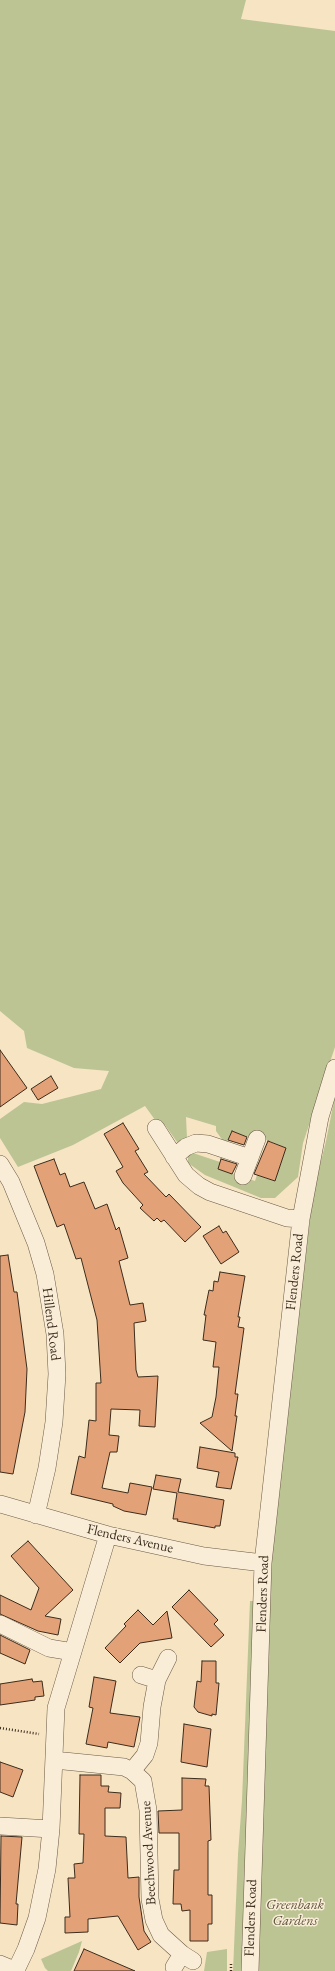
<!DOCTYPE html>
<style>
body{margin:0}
canvas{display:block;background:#f6e4c3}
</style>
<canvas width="335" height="1971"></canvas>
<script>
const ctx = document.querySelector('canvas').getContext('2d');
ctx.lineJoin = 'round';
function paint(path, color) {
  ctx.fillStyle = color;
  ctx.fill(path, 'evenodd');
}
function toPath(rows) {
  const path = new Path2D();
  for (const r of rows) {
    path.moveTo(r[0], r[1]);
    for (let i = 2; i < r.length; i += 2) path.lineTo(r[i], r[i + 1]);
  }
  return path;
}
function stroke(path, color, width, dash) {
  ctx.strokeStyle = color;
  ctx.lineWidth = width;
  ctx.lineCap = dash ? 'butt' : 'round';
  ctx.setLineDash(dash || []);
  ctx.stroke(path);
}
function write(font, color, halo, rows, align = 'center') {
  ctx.font = font + ' "EB Garamond",serif';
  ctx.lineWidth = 3;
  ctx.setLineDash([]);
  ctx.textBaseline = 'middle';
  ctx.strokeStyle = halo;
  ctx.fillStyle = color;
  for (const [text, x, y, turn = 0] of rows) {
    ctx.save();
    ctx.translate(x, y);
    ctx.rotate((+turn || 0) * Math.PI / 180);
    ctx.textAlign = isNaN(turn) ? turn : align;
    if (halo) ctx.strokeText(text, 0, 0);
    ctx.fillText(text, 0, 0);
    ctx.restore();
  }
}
paint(toPath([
 [0,0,246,0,241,19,335,31,335,1047,303,1143,298,1177,275,1198,261,1198,205,1175,188,1163,188,1156,193,1153,220,1162,218,1169,255,1181,257,1175,274,1181,286,1148,257,1136,247,1137,232,1131,226,1145,216,1131,216,1126,186,1117,187,1138,177,1142,165,1125,158,1124,145,1106,73,1145,18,1167,0,1138,0,1119,24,1102,42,1104,101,1089,109,1071,74,1068,27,1048,24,1031,0,1011],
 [335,1096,335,1971,255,1971,269,1566,313,1193,326,1141],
 [250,1601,259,1601,247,1971,233,1971,238,1854,242,1800],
 [82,1941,79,1952,71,1971,48,1971,45,1968,41,1959],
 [227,1949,227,1971,204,1971,207,1952]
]), '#bcc494');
const building = toPath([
 [0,1050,27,1088,0,1107,0,1050],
 [51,1076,58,1088,38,1100,31,1089,51,1076],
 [123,1123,139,1149,135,1151,148,1172,144,1174,166,1197,169,1194,201,1227,185,1242,164,1220,161,1222,157,1218,154,1221,140,1208,143,1205,123,1183,116,1171,123,1167,104,1134,123,1123],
 [232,1131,247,1137,244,1145,228,1140,232,1131],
 [268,1141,286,1148,275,1181,254,1174,268,1141],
 [54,1159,60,1175,65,1173,70,1187,84,1182,95,1209,107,1204,116,1230,119,1227,128,1258,119,1261,130,1305,143,1303,146,1321,134,1323,136,1370,138,1377,158,1376,155,1427,139,1426,140,1410,111,1409,109,1435,119,1436,117,1452,110,1452,102,1488,128,1493,130,1483,152,1487,146,1515,124,1511,113,1506,113,1504,71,1494,79,1456,85,1458,89,1420,96,1421,96,1383,101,1383,97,1320,81,1258,76,1259,64,1224,57,1227,34,1166,54,1159],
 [221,1159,237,1164,232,1174,218,1169,221,1159],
 [219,1226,223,1233,226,1231,239,1252,221,1264,203,1236,219,1226],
 [8,1255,14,1292,17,1292,27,1369,25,1412,13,1474,0,1472,0,1256,8,1255],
 [220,1272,245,1276,238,1317,240,1317,238,1327,244,1328,235,1394,238,1394,235,1416,237,1416,232,1451,200,1423,212,1417,216,1397,219,1367,213,1367,216,1342,203,1340,206,1315,204,1315,209,1290,213,1291,214,1281,218,1282,220,1272],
 [200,1447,235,1453,235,1457,238,1457,231,1489,216,1487,219,1472,197,1468,200,1447],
 [156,1475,181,1479,178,1492,224,1500,220,1526,215,1526,215,1528,177,1521,178,1519,173,1519,177,1493,153,1489,156,1475],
 [28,1541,73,1590,45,1616,61,1619,58,1635,38,1631,0,1614,0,1595,31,1610,39,1588,11,1556,28,1541],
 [189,1590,218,1620,214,1624,224,1635,211,1647,172,1607,189,1590],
 [138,1610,153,1625,167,1611,172,1638,140,1643,120,1663,105,1648,126,1626,124,1624,138,1610],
 [0,1635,30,1650,25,1664,0,1653,0,1635],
 [202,1661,216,1661,216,1683,219,1683,216,1715,212,1714,212,1716,198,1712,194,1707,197,1681,201,1682,202,1661],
 [94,1677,116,1681,110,1713,140,1717,134,1747,108,1742,107,1748,86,1744,93,1708,89,1707,94,1677],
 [32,1679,33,1682,42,1681,44,1696,35,1697,35,1700,0,1705,0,1684,32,1679],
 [184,1724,211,1729,207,1767,181,1762,184,1724],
 [0,1762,23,1770,13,1797,0,1792,0,1762],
 [80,1775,101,1775,101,1786,109,1786,108,1792,121,1793,120,1808,105,1808,105,1836,126,1837,128,1878,139,1877,139,1897,144,1931,151,1942,138,1950,118,1916,88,1919,88,1932,65,1933,65,1917,70,1917,68,1878,75,1878,74,1864,83,1863,84,1834,79,1834,80,1775],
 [182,1778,206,1779,205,1786,209,1786,211,1840,208,1841,208,1895,212,1895,212,1924,208,1924,208,1941,190,1941,190,1910,182,1911,181,1904,173,1904,174,1870,179,1870,179,1833,159,1833,158,1811,182,1810,182,1778],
 [1,1836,22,1837,16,1904,18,1904,17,1925,0,1923,1,1836],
 [84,1949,135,1971,74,1971,84,1949]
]);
paint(building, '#e3a178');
stroke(building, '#3c2c1c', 1);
const minor = toPath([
 [156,1128,186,1175,199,1186,210,1192,287,1218,301,1219],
 [174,1157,186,1147,196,1143,208,1144,250,1158],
 [0,1164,11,1182,36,1243,45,1274,55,1334,57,1374,54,1422,47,1468,36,1515],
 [243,1176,257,1139],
 [0,1504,108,1535,204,1556,263,1563],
 [0,1624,49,1648,73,1652],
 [141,1675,157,1680],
 [54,1760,124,1767,132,1771,143,1781,148,1810,150,1899,154,1920,161,1935,182,1954,193,1961],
 [132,1771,145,1755,149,1743,152,1707,157,1680,168,1658],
 [0,1826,51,1829],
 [0,1964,17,1971],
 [174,1967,182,1954],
 [16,1970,26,1949,37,1918,47,1869,51,1829,56,1708,108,1535],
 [250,1971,263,1563,301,1219,320,1117,335,1068]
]);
stroke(minor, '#6a5a46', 18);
stroke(toPath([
 [0,1728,39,1734],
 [231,1971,231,1963]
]), '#3c2c1c', 2.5, [1, 2]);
stroke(minor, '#f9edd8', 17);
write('14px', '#3c2c1c', '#f9edd8', [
 ["Flenders Road",295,1272,-84],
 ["Hillend Road",51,1324,83],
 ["Flenders Avenue",130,1539,13],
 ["Flenders Road",263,1594,-88],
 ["Beechwood Avenue",149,1853,-93],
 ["Flenders Road",251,1918,-88]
]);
write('italic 14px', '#5c523a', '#f9edd8', [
 ["Greenbank",295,1905],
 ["Gardens",295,1921]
]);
</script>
